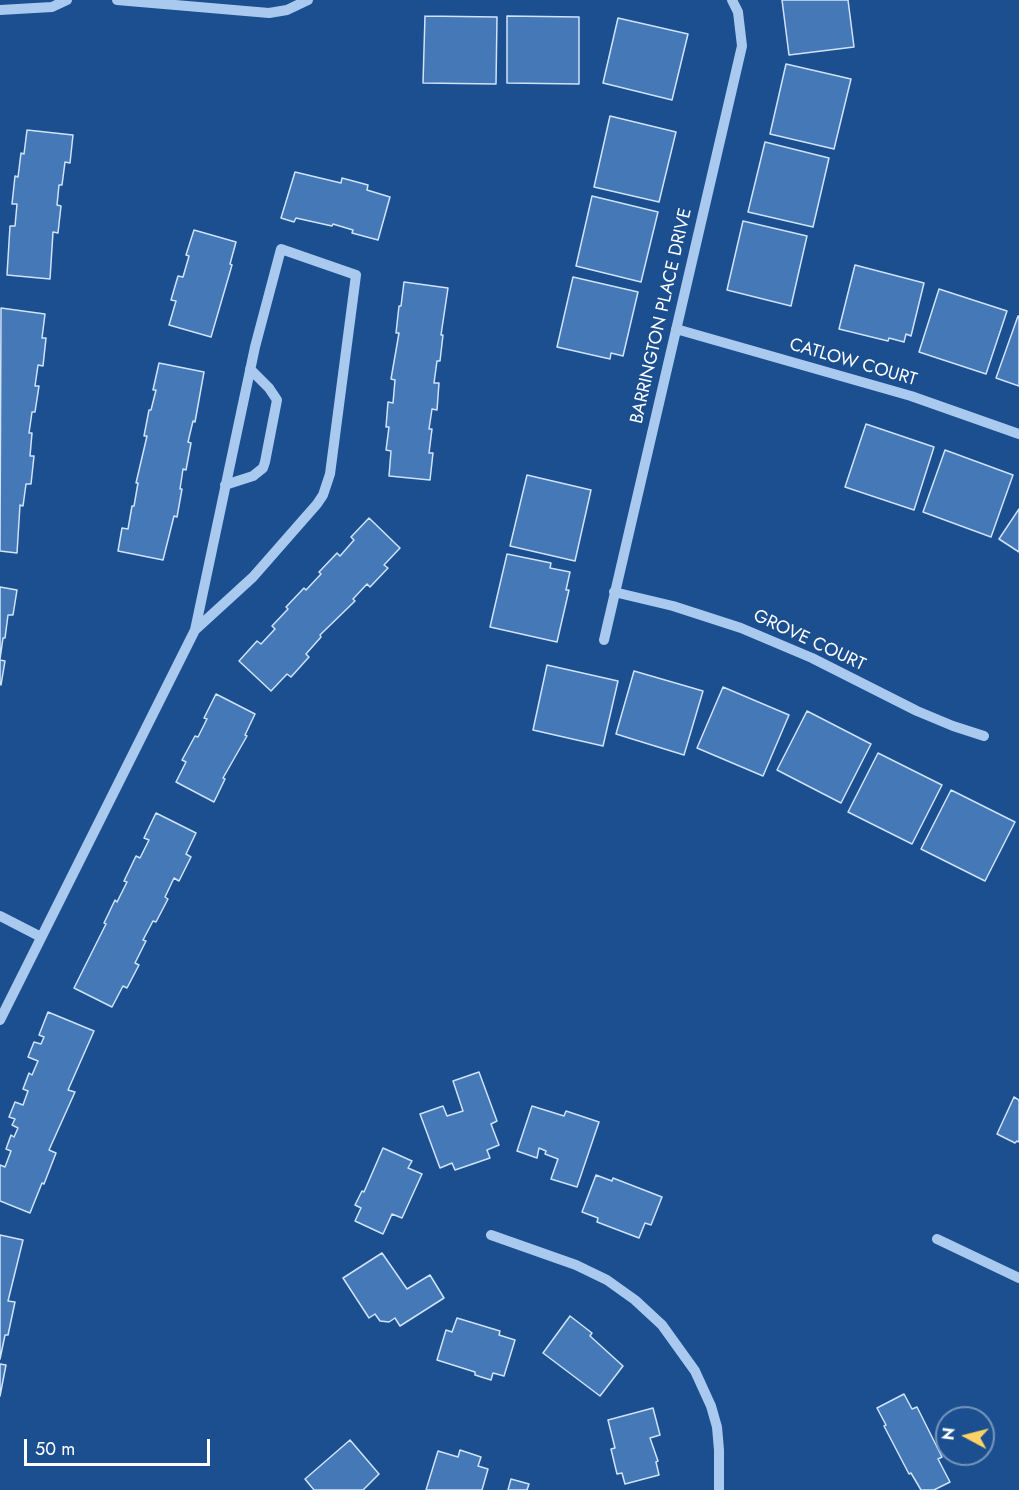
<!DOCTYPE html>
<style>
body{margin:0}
#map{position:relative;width:1019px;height:1490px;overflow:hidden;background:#1b4f8f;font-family:Jost,sans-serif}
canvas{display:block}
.north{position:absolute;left:935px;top:1406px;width:60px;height:60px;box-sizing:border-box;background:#1b4f8f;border:2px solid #7695bc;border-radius:50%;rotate:277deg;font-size:16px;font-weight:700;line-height:24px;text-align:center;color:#fff}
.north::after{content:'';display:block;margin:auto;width:21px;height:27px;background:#ffd166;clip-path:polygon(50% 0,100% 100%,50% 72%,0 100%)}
.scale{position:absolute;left:24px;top:1439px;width:186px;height:27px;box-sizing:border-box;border:3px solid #fff;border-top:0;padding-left:8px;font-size:18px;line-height:21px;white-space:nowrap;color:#fff;-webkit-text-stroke:4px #1b4f8f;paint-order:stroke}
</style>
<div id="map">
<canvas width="1019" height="1490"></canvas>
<div class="north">N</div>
<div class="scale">50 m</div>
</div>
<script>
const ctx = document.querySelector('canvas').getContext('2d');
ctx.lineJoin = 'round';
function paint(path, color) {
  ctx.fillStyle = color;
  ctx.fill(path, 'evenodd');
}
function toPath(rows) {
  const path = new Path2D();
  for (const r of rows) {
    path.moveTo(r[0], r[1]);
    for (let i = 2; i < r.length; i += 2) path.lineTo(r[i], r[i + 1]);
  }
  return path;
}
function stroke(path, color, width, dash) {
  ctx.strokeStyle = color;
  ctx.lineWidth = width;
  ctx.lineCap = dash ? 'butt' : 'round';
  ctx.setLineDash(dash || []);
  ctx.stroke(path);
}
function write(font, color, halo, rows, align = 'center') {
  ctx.font = font + ' Jost,sans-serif';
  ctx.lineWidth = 4.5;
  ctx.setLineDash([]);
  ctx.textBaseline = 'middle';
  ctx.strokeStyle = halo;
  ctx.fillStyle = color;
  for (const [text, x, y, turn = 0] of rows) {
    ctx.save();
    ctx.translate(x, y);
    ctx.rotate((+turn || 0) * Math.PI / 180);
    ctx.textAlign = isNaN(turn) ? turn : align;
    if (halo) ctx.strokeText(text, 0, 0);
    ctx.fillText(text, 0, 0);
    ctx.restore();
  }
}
const building = toPath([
 [782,0,848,0,854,47,789,55,782,0],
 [425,16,497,17,496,84,423,83,425,16],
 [507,16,579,17,579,84,507,83,507,16],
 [618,18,688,34,672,100,603,83,618,18],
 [786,64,851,79,834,149,770,134,786,64],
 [610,116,676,132,659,202,594,187,610,116],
 [27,130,73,135,70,163,65,162,62,185,59,185,57,205,61,206,58,233,53,232,50,279,7,275,10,226,15,226,17,204,12,204,15,176,18,177,21,153,24,154,27,130],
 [765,142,829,158,813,227,748,212,765,142],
 [295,172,341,183,342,178,368,185,367,190,390,197,378,240,352,233,353,230,333,224,332,226,296,218,294,222,281,218,295,172],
 [592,196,658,212,641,282,576,266,592,196],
 [743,221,807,236,791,306,727,290,743,221],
 [194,230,236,242,230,264,232,265,211,337,169,325,176,301,171,300,178,276,183,277,189,256,186,255,194,230],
 [855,265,924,283,911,336,906,334,904,342,889,338,888,341,839,329,855,265],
 [573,277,638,292,623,356,611,353,610,359,557,347,573,277],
 [404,282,448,288,441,335,443,335,440,361,437,361,434,383,439,383,437,410,432,409,429,429,432,429,429,453,433,453,430,480,389,476,391,451,386,450,389,427,386,427,388,402,393,403,395,380,391,379,399,333,396,333,399,306,401,306,404,282],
 [939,289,1007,311,986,374,919,352,939,289],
 [1,308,45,314,42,338,46,338,43,366,38,365,35,386,39,386,35,412,32,412,29,433,32,433,30,456,34,456,31,484,26,484,23,506,20,505,17,553,0,551,1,308],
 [1018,316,1019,316,1019,386,996,378,1018,316],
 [159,363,204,372,195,422,193,421,188,442,191,443,186,470,183,469,180,489,182,489,177,517,174,516,163,560,118,551,122,528,128,529,132,506,134,506,138,483,136,483,147,436,144,436,149,410,151,410,156,390,153,390,159,363],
 [866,424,934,447,914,510,845,487,866,424],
 [945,450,1013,475,991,537,923,512,945,450],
 [527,475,591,490,575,561,510,546,527,475],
 [1019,509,1019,552,999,539,1019,509],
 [369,518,400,548,384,565,388,568,370,587,367,584,353,599,355,601,320,635,321,637,306,654,309,657,291,677,287,674,271,691,239,661,257,641,261,644,275,629,272,626,288,609,286,607,304,588,306,590,321,574,319,572,337,553,340,556,354,540,351,537,369,518],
 [507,554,551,563,550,568,570,572,566,590,569,590,557,642,490,627,507,554],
 [0,587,17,590,13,615,8,615,5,638,3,638,0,659,0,587],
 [0,660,5,661,1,685,0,684,0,660],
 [547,665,618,681,603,746,533,730,547,665],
 [634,671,703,691,684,755,616,734,634,671],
 [723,687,789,715,763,776,697,748,723,687],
 [216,694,255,714,245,735,247,736,223,778,225,779,214,802,176,782,186,762,182,760,195,736,198,737,207,719,204,718,216,694],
 [807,711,871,744,841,803,777,770,807,711],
 [878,753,942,785,912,844,848,812,878,753],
 [951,790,1015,822,985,881,921,849,951,790],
 [156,813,196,833,186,854,191,857,179,881,174,878,165,897,168,899,156,922,153,921,143,940,146,941,135,963,139,965,127,988,123,986,112,1007,74,988,106,924,104,923,115,900,117,902,127,882,124,881,136,856,140,858,149,840,144,838,156,813],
 [48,1012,94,1031,68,1090,75,1092,49,1150,56,1153,44,1184,42,1183,30,1213,0,1201,0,1165,5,1167,11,1151,6,1149,11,1135,14,1137,18,1128,12,1125,15,1119,9,1117,15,1102,23,1105,28,1091,23,1089,29,1073,32,1075,38,1061,28,1057,34,1042,41,1044,44,1037,39,1035,48,1012],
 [479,1072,497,1121,491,1124,499,1145,487,1150,490,1158,455,1170,452,1163,440,1168,420,1114,443,1106,447,1116,463,1111,453,1081,479,1072],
 [1014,1097,1019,1100,1019,1142,1017,1141,1015,1143,997,1134,1014,1097],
 [532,1106,564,1116,566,1111,599,1122,577,1187,551,1179,558,1159,545,1154,546,1151,539,1148,537,1158,517,1151,532,1106],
 [383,1148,412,1161,408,1168,422,1174,402,1218,392,1214,383,1234,355,1221,361,1208,355,1205,362,1191,364,1192,383,1148],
 [596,1175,612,1181,613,1178,662,1197,651,1225,645,1223,639,1238,597,1222,598,1218,582,1212,596,1175],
 [0,1235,23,1240,8,1301,15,1302,8,1335,5,1335,0,1359,0,1235],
 [382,1253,407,1289,430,1275,444,1298,400,1326,395,1318,389,1322,380,1321,375,1314,369,1318,343,1278,382,1253],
 [570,1316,592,1333,590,1336,623,1366,600,1396,543,1353,570,1316],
 [457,1318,500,1331,499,1335,515,1340,504,1376,493,1373,491,1380,475,1375,475,1372,437,1360,446,1330,452,1332,457,1318],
 [0,1364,6,1365,0,1396,0,1364],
 [904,1394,912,1409,917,1407,942,1457,938,1459,950,1482,934,1490,921,1490,911,1473,909,1474,884,1426,886,1425,877,1408,904,1394],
 [653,1408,660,1435,650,1438,658,1461,656,1462,659,1475,625,1484,622,1473,617,1474,611,1449,615,1448,608,1420,653,1408],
 [350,1440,379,1474,363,1490,314,1490,305,1479,350,1440],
 [460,1450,481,1457,478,1466,488,1469,482,1490,426,1490,438,1451,458,1457,460,1450],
 [511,1479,529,1484,527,1490,508,1490,511,1479]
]);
paint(building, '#4478b7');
stroke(building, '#cfe3fa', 1.5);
stroke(toPath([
 [117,0,269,13,287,10,308,0],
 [0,10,52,7,67,0],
 [676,329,911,396,1019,434],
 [225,485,253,476,263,468,265,462,277,400,269,388,250,369],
 [614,592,673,606,741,628,812,658,917,711,953,726,984,736],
 [604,640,742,46,738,12,732,0],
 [0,916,41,937],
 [0,1020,195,630,255,347,281,249,356,275,330,474,323,495,317,504,253,577,195,630],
 [491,1235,576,1265,607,1280,635,1300,662,1325,695,1371,711,1406,717,1427,719,1450,719,1490],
 [937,1239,1019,1278]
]), '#a9c9ee', 10);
write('18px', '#fff', '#1b4f8f', [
 ["BARRINGTON PLACE DRIVE",662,316,-77],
 ["CATLOW COURT",853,363,16],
 ["GROVE COURT",809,641,25]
]);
</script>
